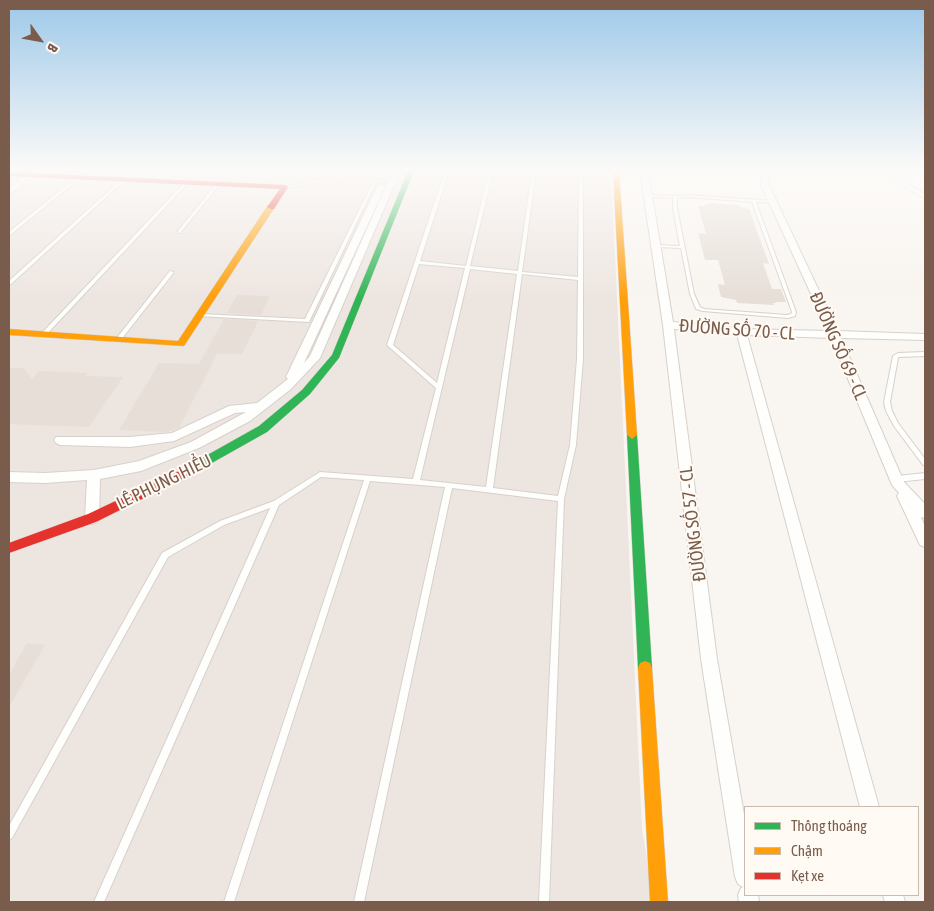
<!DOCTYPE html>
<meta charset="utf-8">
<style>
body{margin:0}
#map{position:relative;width:934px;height:911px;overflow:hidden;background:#f9f5f0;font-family:"Asap Condensed",sans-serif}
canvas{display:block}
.frame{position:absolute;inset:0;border:10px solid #7a5c4d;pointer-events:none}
.legend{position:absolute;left:744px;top:806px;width:175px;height:90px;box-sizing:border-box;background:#fffaf3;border:1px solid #cabbb1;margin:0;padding:6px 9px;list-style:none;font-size:15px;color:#7a5c4d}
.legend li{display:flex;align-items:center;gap:10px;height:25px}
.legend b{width:25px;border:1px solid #cabbb1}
.north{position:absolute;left:15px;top:15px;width:50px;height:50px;-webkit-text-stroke:4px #fffaf3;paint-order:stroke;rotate:122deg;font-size:14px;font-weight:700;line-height:20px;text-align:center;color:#7a5c4d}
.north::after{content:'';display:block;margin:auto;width:18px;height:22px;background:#7a5c4d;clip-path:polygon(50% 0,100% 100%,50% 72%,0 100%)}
</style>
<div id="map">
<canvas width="934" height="911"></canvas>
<div class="frame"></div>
<ul class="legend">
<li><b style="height:6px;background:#30b455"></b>Thông thoáng</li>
<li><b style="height:6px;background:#ff9f0a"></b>Chậm</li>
<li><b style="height:6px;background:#e5322d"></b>Kẹt xe</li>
</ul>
<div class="north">B</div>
</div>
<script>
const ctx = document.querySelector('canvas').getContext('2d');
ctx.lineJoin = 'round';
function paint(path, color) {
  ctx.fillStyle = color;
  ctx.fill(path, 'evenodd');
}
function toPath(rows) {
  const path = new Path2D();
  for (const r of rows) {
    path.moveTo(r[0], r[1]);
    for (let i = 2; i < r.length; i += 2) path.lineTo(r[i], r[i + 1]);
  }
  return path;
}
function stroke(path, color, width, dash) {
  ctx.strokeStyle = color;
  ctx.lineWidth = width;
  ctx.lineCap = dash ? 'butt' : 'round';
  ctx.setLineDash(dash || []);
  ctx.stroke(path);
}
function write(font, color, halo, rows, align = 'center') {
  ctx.font = font + ' "Asap Condensed",sans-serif';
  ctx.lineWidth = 4;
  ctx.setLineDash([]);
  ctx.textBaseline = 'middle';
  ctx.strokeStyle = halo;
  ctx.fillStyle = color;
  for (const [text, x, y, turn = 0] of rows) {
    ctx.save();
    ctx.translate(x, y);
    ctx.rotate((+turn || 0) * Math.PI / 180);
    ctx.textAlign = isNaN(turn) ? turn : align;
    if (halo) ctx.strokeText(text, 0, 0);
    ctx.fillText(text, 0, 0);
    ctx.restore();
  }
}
paint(toPath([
 [9,171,250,171,248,175,296,176,311,171,611,171,642,829,654,902,9,902]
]), '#ede5e0');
paint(toPath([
 [709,203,738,205,743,208,749,209,769,264,763,263,772,289,781,289,786,302,776,302,777,303,773,303,774,305,737,303,736,300,721,297,718,284,725,285,718,260,705,260,698,233,706,234,698,206,705,206,704,204,710,205],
 [237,295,270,296,261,315,227,313],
 [224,319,258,321,242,354,217,354,179,428,166,432,119,430,159,363,199,364],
 [9,368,23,368,32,379,39,371,87,373,85,376,123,377,89,427,9,424],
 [27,643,45,645,9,707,9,675]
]), '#e6ded7');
const lane = toPath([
 [352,171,356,171,354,175,285,188,283,187,351,173,352,171],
 [445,171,449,171,420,261,466,266,489,171,493,171,470,266,518,271,532,171,536,171,522,272,578,277,579,171,583,171,583,359,576,445,564,499,549,902,539,902,558,501,452,488,364,902,354,902,445,487,370,481,234,902,224,902,364,480,321,477,279,505,104,902,94,902,270,508,224,525,168,557,12,838,9,840,9,826,162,553,220,521,274,501,320,472,413,479,436,388,387,345,445,171],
 [419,264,465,268,437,383,393,345,419,264],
 [470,269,517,274,486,487,420,480,470,269],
 [522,274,578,280,577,359,570,445,558,496,493,488,522,274],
 [77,177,80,178,10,235,9,235,9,232,77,177],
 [122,179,125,180,11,284,9,284,9,281,122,179],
 [374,180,383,181,385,182,383,183,376,182,309,322,198,316,198,315,200,314,305,319,374,180],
 [185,182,188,183,45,336,41,336,41,334,185,182],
 [217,183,220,184,180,233,178,233,178,231,217,183],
 [647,195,675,196,688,195,775,201,775,203,774,203,756,202,796,312,795,316,788,318,703,311,696,309,690,294,681,248,656,247,654,246,656,245,680,246,673,208,673,198,648,197,647,197,647,195],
 [688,197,752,202,792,312,791,314,787,315,704,309,700,307,694,294,677,208,677,198,688,197],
 [170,271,174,272,120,341,116,341,116,339,170,271],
 [925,352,925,356,899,357,898,358,890,402,892,411,898,423,925,459,925,465,923,465,894,426,886,411,884,402,893,356,898,353,925,352],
 [925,473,925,479,897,482,895,481,894,479,895,477,897,476,925,473]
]);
const street = toPath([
 [32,171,40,171,9,194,9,189,32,171],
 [393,171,400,171,320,358,291,389,250,421,199,448,141,471,100,479,99,518,97,522,92,524,87,522,85,518,87,480,45,483,9,482,9,472,45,473,94,470,139,461,191,442,246,412,235,413,174,441,130,447,60,445,56,443,54,440,56,437,130,437,172,433,229,406,257,403,283,383,288,379,286,377,377,187,384,185,385,187,304,363,310,356,393,171],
 [640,171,648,171,673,322,745,329,828,331,761,185,760,171,768,171,769,185,838,331,925,334,925,340,841,338,904,482,925,504,925,518,921,517,925,527,925,547,920,545,897,496,899,493,892,485,831,338,747,335,879,807,860,807,737,334,674,329,717,659,745,820,745,895,758,895,759,902,739,902,738,895,741,888,743,887,738,884,735,877,701,659,663,325,640,171],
 [880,171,888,171,925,194,925,199,880,171],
 [883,895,903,895,905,902,885,902,883,895]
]);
const fast = toPath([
 [408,171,414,171,339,358,310,394,267,432,194,473,186,473,184,470,186,467,259,426,302,390,332,355,408,171],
 [632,431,637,435,652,668,650,673,645,675,640,673,638,668,627,435,632,431]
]);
const slow = toPath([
 [613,171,619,171,637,435,632,439,627,435,613,171],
 [268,205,275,207,184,346,9,335,9,329,178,341,268,205],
 [645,661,650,663,652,668,668,902,650,902,638,668,640,663,645,661]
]);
const jam = toPath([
 [9,172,285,185,288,187,274,209,271,209,267,207,280,189,9,176,9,172],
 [190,466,194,467,196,470,194,473,96,522,9,553,9,543,88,514,190,466]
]);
stroke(lane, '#d7d1cb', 2);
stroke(street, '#d7d1cb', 2);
stroke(fast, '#d9d2cb', 1);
stroke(slow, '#d9d2cb', 1);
stroke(jam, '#d9d2cb', 1);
paint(lane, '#fefefd');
paint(street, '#fefefd');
paint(fast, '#30b455');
paint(slow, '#ff9f0a');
paint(jam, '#e5322d');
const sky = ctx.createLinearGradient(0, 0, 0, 299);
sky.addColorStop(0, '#9ec9e9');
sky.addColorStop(0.57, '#fcfaf8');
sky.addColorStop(1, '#fcfaf800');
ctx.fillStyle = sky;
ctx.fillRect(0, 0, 934, 299);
write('18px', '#7a5c4d', '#fffaf3', [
 ["ĐƯỜNG SỐ 70 - CL",737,330,4],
 ["ĐƯỜNG SỐ 69 - CL",838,346,66],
 ["LÊ PHỤNG HIỂU",164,482,-26],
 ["ĐƯỜNG SỐ 57 - CL",693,524,-97]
]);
</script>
